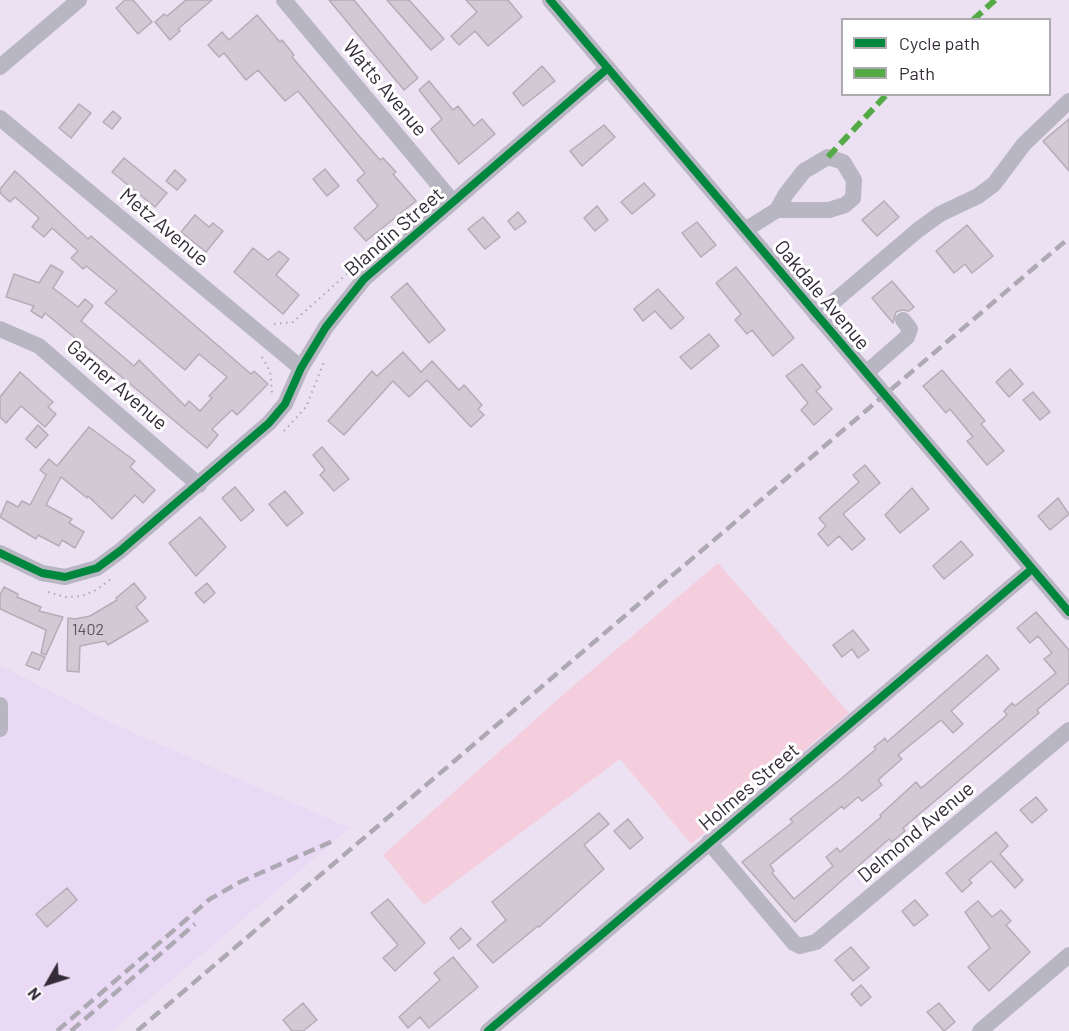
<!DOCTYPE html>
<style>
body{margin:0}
#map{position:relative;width:1069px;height:1031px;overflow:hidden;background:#ece1f2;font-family:Barlow,sans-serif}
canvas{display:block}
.legend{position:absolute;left:841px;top:18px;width:210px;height:78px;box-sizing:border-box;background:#fff;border:2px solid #adabaf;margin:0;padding:8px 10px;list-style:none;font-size:18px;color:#332c37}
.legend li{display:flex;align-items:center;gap:12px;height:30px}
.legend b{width:30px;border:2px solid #adabaf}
.north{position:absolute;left:18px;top:953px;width:60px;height:60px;-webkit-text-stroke:4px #fff;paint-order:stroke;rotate:231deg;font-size:16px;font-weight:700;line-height:24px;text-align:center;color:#332c37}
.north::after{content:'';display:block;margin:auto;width:21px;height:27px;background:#332c37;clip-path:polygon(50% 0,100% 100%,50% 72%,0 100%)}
</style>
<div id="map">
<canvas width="1069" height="1031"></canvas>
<ul class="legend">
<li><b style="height:8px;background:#00873e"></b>Cycle path</li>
<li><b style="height:8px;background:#54ab45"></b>Path</li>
</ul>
<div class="north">N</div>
</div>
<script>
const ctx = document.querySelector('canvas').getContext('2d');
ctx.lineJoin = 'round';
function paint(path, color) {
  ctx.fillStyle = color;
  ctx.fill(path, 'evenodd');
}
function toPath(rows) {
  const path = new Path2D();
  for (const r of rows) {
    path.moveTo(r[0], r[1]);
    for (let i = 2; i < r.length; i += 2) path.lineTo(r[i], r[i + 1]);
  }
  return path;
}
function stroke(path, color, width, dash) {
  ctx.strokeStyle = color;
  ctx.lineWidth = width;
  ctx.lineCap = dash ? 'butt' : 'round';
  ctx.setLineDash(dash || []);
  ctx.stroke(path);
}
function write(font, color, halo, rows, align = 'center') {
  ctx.font = font + ' Barlow,sans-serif';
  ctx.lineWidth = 6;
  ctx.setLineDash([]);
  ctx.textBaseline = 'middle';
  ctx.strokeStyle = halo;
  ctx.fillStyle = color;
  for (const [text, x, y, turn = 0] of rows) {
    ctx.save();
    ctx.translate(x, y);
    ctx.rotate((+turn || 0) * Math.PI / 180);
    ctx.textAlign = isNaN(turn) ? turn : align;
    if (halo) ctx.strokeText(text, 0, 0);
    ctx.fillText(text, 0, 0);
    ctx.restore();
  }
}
paint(toPath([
 [0,665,116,725,350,828,112,1031,0,1031]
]), '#ead9f4');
paint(toPath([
 [718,563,849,713,691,844,620,759,424,905,383,855,565,693]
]), '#f5cedd');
const building = toPath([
 [125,0,133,0,152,22,138,34,116,8,125,0],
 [186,0,212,0,178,29,180,31,170,40,155,22,164,14,167,16,186,0],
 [329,0,354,0,418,78,404,90,329,0],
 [387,0,409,0,444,39,431,50,387,0],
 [466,0,508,0,522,17,488,46,475,31,459,45,451,36,477,12,466,0],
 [257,15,280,42,282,40,294,55,292,57,359,136,380,160,383,158,396,172,393,174,416,201,366,241,354,228,378,206,357,180,365,173,298,91,285,101,258,70,246,80,224,53,219,57,208,45,222,32,229,40,257,15],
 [542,66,555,81,523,106,513,93,542,66],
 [429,81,453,110,458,106,474,126,482,119,495,134,459,164,431,129,442,119,419,90,429,81],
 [79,104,91,113,71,138,59,128,79,104],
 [113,111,121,118,112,129,103,122,113,111],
 [1069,119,1069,171,1043,141,1069,119],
 [604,125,615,137,582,166,570,151,604,125],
 [124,158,167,193,155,207,112,172,124,158],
 [325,169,339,186,327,196,313,179,325,169],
 [175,170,186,180,177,190,166,181,175,170],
 [15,171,88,239,91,236,251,374,254,371,268,384,237,415,232,410,212,429,218,435,207,448,45,313,42,318,31,311,34,306,6,297,14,274,39,283,51,265,63,272,53,288,78,307,85,299,93,306,81,321,134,366,139,360,185,406,189,401,200,411,212,398,209,396,227,377,199,354,185,370,105,303,117,291,86,266,83,269,71,258,78,251,52,228,44,237,32,227,39,218,15,197,10,202,0,193,0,189,15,171],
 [644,183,655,195,632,214,621,202,644,183],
 [884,201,899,217,877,236,862,220,884,201],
 [597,206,608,220,595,231,584,218,597,206],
 [518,212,526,222,515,230,508,221,518,212],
 [195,215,209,227,213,223,223,231,206,252,181,232,195,215],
 [483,217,500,237,485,249,468,229,483,217],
 [697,222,716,245,701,257,682,233,697,222],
 [967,225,993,256,972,273,965,264,954,273,936,251,967,225],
 [253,248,268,260,279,251,289,259,276,275,299,295,283,314,234,272,253,248],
 [736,267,794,338,773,356,752,330,747,334,735,320,741,314,716,283,736,267],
 [892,281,914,307,909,311,902,310,896,312,893,323,872,298,892,281],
 [407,283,445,330,429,343,391,297,407,283],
 [658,289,684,318,671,329,655,311,643,321,634,309,658,289],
 [709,334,719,346,691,369,680,357,709,334],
 [403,352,421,372,432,361,459,390,464,385,482,405,478,409,484,415,471,427,427,380,409,397,393,381,344,435,328,421,372,371,377,376,403,352],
 [802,364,821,387,816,391,832,409,814,425,801,410,808,403,786,376,802,364],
 [1010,369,1023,384,1009,397,996,382,1010,369],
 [942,370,985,421,981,424,1004,451,987,465,967,441,973,437,950,409,946,413,923,386,942,370],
 [20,372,53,402,48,407,56,414,45,427,21,406,6,423,0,417,0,397,20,372],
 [1033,392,1050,412,1040,420,1023,400,1033,392],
 [38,425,48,435,36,448,26,439,38,425],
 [89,427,135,461,130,467,155,490,143,503,135,495,112,519,88,496,87,498,61,477,46,505,72,519,69,523,84,532,75,548,62,540,59,546,38,535,36,539,0,517,7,501,18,507,22,501,30,505,46,475,40,470,49,459,57,466,89,427],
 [322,447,349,479,334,491,320,475,325,470,313,455,322,447],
 [865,465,880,483,843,514,865,539,852,550,839,536,828,546,818,534,826,526,819,518,859,482,853,475,865,465],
 [235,487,254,510,241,521,222,498,235,487],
 [912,488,929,509,900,533,885,515,912,488],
 [285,491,303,513,287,526,269,504,285,491],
 [1058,498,1069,514,1050,530,1038,516,1058,498],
 [200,517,226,547,196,576,169,543,200,517],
 [961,541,973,555,944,579,933,566,961,541],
 [134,583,146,598,136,607,148,621,108,645,105,641,80,646,79,672,67,671,68,618,75,619,90,616,117,600,116,598,134,583],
 [207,583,215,593,204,603,195,593,207,583],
 [4,587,18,594,17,597,41,607,39,611,63,617,46,655,41,653,46,630,0,609,0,595,4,587],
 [1036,612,1069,650,1069,683,1037,710,1039,713,903,828,905,831,892,842,889,839,795,922,742,862,793,822,790,819,842,778,876,749,874,747,885,738,887,742,987,655,999,669,951,711,963,724,953,733,941,720,898,755,902,759,878,780,882,785,862,801,858,797,844,809,842,806,770,865,774,871,772,873,794,899,833,866,826,857,837,848,840,852,881,817,880,815,916,782,921,788,925,785,1007,715,1004,711,1012,703,1015,706,1056,673,1044,659,1052,653,1038,636,1030,643,1017,628,1036,612],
 [853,630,869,650,858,658,852,649,842,657,833,645,853,630],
 [32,652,45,657,39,670,26,665,32,652],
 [1036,797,1047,810,1032,823,1020,810,1036,797],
 [599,813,609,824,584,845,604,869,539,927,538,926,493,963,477,945,506,920,492,902,599,813],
 [628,819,643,838,630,849,614,831,628,819],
 [996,832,1008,846,1000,854,1023,880,1015,888,991,861,969,880,972,883,962,892,946,873,996,832],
 [67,888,77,900,47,927,36,914,67,888],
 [388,899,425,943,395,971,383,958,398,945,371,913,388,899],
 [915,900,928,915,914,926,902,911,915,900],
 [978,901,992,917,1001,910,1011,921,1006,925,1030,952,989,991,968,967,990,948,965,912,978,901],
 [461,928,471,939,459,949,450,938,461,928],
 [851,947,869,968,853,981,835,960,851,947],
 [453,957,478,987,429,1028,420,1017,408,1028,399,1017,440,980,434,973,453,957],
 [861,985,871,997,861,1006,851,994,861,985],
 [303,1003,317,1020,303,1031,292,1031,283,1020,303,1003],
 [939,1003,955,1022,944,1031,927,1012,939,1003]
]);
paint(building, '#d3c9d4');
stroke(building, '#b6acb7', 1.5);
stroke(toPath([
 [274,324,293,322,348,273],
 [262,357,270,371,272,393],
 [284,431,306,407,324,362],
 [48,592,65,597,82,596,96,590,111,579]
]), '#aba8b2', 2, [1.5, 4.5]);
stroke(toPath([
 [284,0,453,202],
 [550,0,1069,612],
 [0,67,79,0],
 [0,118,301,368],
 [745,230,777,210,829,210,845,205,853,198,854,180,843,162,828,157,804,171,786,194,777,210],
 [817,316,918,230,940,214,978,196,994,184,1024,144,1069,101],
 [0,329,39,346,199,485],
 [866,373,907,337,910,329,903,320],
 [0,553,42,573,65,577,97,568,120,551,269,423,285,404,301,368,326,327,364,279,608,68],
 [0,705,0,729],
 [709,842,794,943,800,946,816,942,1069,730],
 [488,1031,1032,569],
 [980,1031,1069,955]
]), '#b8b6c2', 16);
stroke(toPath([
 [57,1031,210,899,240,882,333,841],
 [71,1031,195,924],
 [137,1031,1069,238]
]), '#aca9b3', 4.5, [12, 6]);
stroke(toPath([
 [973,20,995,0],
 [828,157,887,94]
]), '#54ab45', 6, [12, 6]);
stroke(toPath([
 [550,0,1069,612],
 [0,553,42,573,65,577,97,568,120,551,269,423,285,404,301,368,326,327,364,279,608,68],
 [488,1031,1032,569]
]), '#00873e', 8);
write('16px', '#5b535e', null, [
 ["1402",88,630]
]);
write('20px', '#332c37', '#fff', [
 ["Watts Avenue",385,88,50],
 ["Metz Avenue",164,227,40],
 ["Blandin Street",394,232,-41],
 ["Oakdale Avenue",822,295,50],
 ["Garner Avenue",117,385,41],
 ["Holmes Street",749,787,-40],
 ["Delmond Avenue",916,832,-40]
]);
</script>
